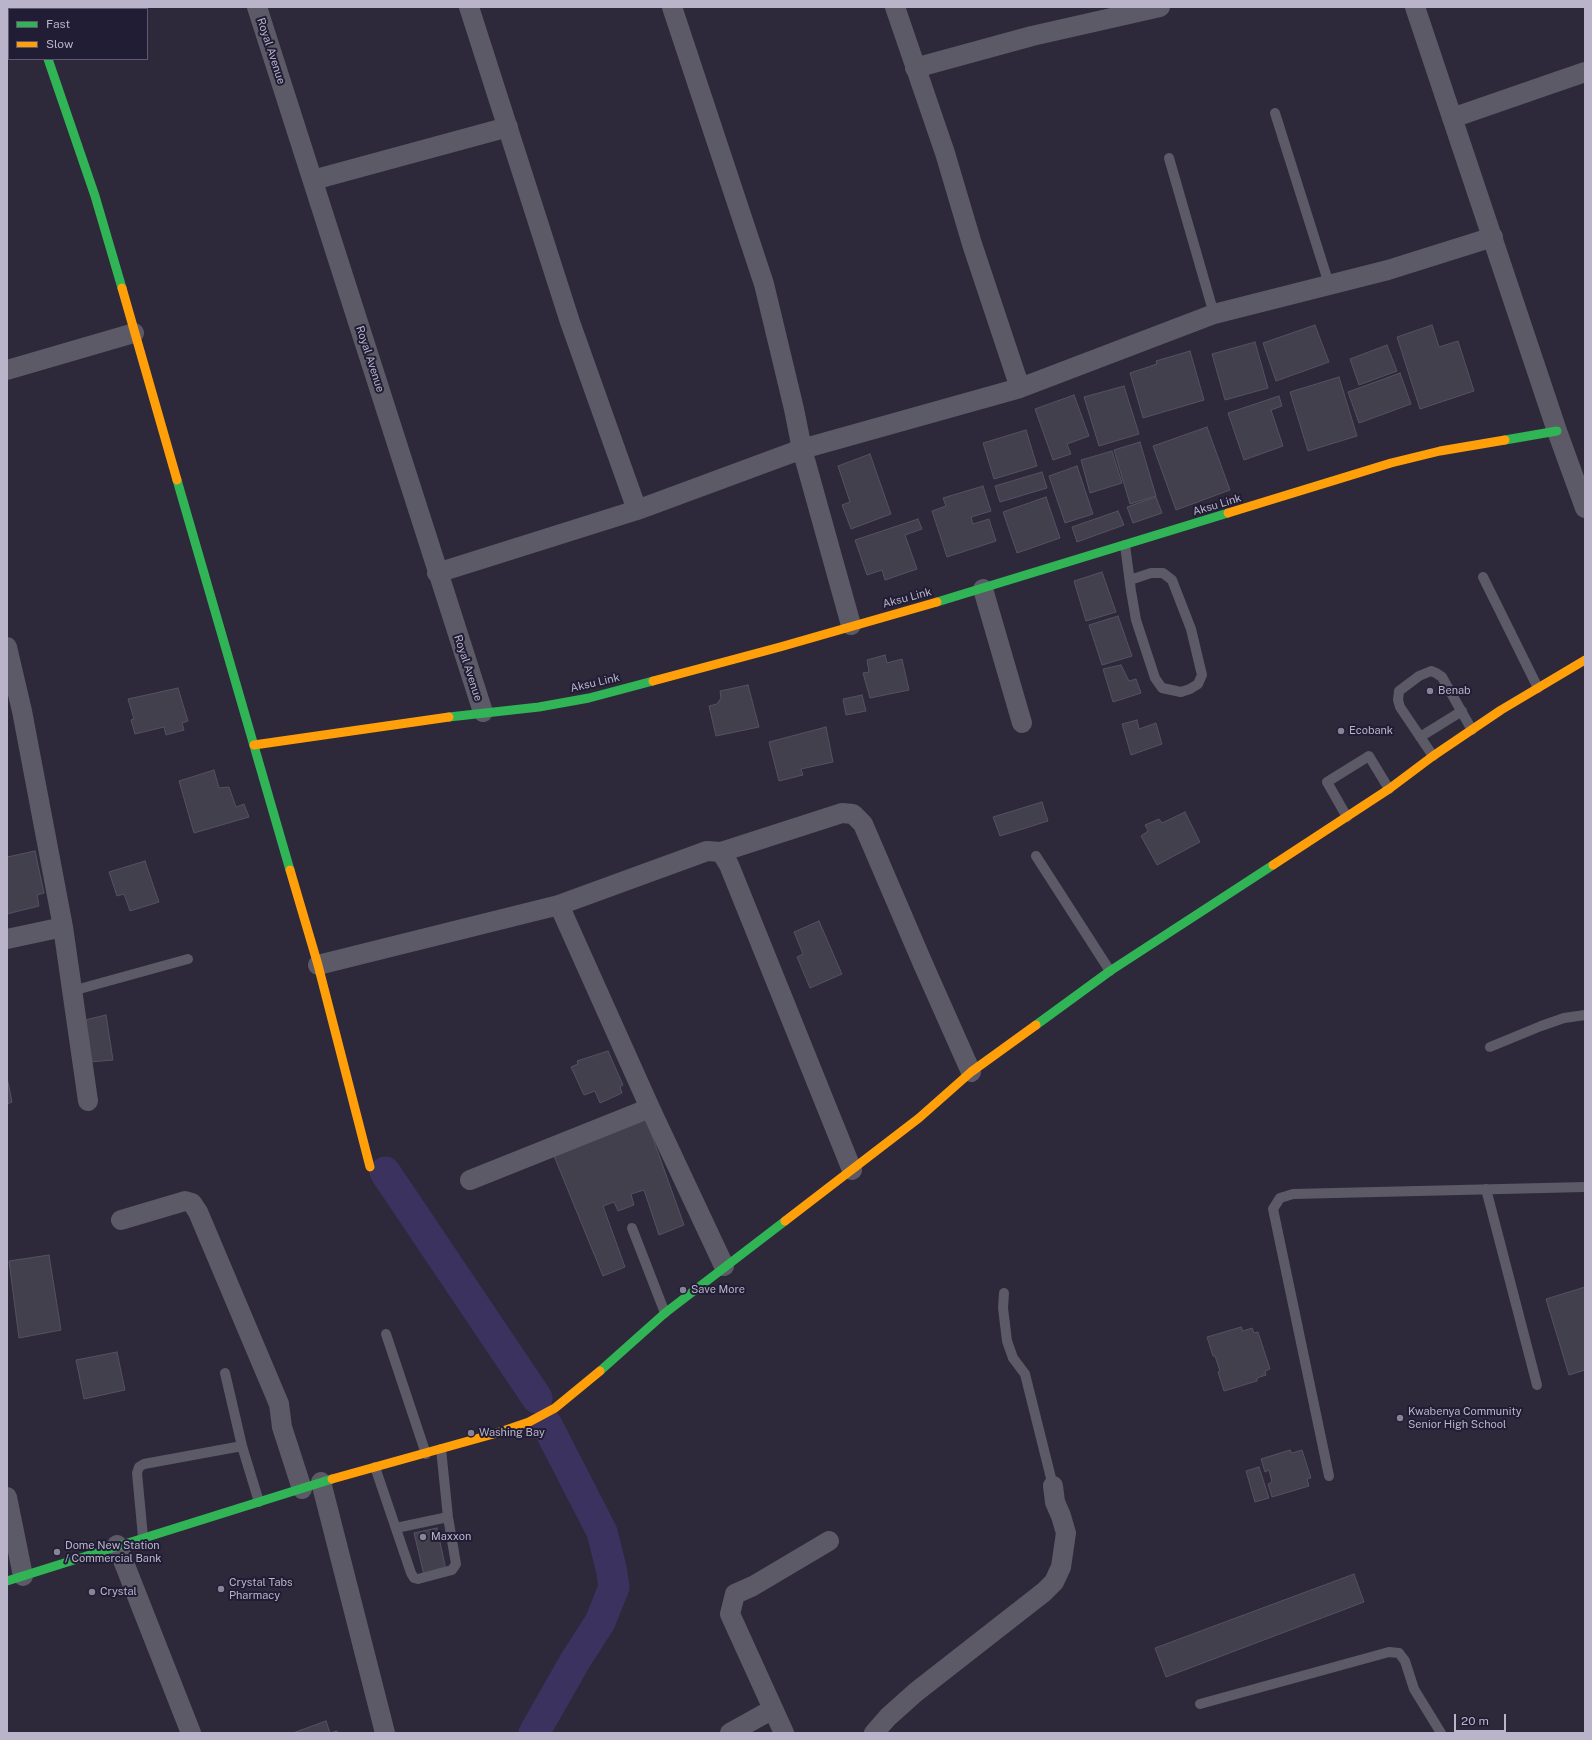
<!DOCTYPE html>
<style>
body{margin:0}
#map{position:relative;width:1592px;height:1740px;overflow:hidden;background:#2d293a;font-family:"Public Sans",sans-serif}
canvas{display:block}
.frame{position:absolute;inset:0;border:8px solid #b9b4ca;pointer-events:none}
.legend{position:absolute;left:8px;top:8px;width:140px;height:52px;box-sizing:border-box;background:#211d34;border:1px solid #5e5970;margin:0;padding:5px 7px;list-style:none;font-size:12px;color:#b9b4ca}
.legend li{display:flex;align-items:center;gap:8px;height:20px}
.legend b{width:20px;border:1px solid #5e5970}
.scale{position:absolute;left:1454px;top:1714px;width:52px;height:18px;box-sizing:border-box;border:2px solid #b9b4ca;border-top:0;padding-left:5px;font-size:12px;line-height:14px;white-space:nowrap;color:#b9b4ca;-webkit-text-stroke:3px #211d34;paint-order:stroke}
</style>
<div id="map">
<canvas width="1592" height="1740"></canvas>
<div class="frame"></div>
<ul class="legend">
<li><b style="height:5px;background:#30b455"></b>Fast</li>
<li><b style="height:5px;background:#ff9f0a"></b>Slow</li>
</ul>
<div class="scale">20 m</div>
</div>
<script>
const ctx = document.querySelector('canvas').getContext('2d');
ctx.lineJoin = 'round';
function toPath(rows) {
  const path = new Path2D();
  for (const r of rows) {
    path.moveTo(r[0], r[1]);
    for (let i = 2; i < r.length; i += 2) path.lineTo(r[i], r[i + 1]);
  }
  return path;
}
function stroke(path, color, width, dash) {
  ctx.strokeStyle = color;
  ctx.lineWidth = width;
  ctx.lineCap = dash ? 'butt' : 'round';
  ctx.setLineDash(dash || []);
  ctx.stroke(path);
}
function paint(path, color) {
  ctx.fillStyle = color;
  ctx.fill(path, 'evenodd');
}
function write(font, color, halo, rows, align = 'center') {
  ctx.font = font + ' "Public Sans",sans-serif';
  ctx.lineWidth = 4;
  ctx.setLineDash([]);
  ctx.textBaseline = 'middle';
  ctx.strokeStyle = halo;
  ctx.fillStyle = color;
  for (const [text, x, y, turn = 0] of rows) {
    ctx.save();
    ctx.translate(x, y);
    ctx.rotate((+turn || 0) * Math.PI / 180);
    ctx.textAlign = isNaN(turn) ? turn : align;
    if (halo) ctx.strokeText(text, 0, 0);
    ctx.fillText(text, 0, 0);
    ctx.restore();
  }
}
stroke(toPath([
 [385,1172,537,1398],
 [534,1733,575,1661,600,1622,614,1587,611,1568,602,1532,547,1425]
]), '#3b325f', 31);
const building = toPath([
 [1315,325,1329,362,1276,381,1263,343,1315,325],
 [1432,325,1439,347,1458,341,1474,391,1420,409,1397,337,1432,325],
 [1255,342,1268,388,1225,400,1212,354,1255,342],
 [1387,345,1397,371,1359,385,1350,359,1387,345],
 [1190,351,1204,400,1143,418,1130,373,1157,364,1156,361,1190,351],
 [1400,373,1411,404,1359,423,1348,392,1400,373],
 [1339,377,1357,436,1308,451,1290,392,1339,377],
 [1124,386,1139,434,1099,446,1084,397,1124,386],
 [1074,395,1089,436,1067,444,1071,454,1053,460,1035,409,1074,395],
 [1279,396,1282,406,1271,410,1283,446,1244,460,1228,413,1279,396],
 [1207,427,1230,490,1176,510,1153,446,1207,427],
 [1026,430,1037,466,994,479,983,443,1026,430],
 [1140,442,1156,496,1130,504,1114,450,1140,442],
 [1112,451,1122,483,1090,493,1081,460,1112,451],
 [870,454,891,514,851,529,842,505,850,502,838,466,870,454],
 [1077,466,1093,514,1065,523,1049,476,1077,466],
 [1042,472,1047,488,1000,502,995,486,1042,472],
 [983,486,991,511,971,517,973,524,989,519,996,541,947,557,932,511,946,506,943,498,983,486],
 [1046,497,1060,538,1017,553,1003,512,1046,497],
 [1156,497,1162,513,1133,523,1127,507,1156,497],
 [1118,511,1124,525,1077,542,1072,527,1118,511],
 [918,519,922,529,905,535,917,569,885,580,882,570,867,575,855,540,918,519],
 [1102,572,1116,612,1086,621,1074,581,1102,572],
 [1118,616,1132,656,1102,665,1089,625,1118,616],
 [885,655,887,663,902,659,909,690,870,698,863,673,869,672,867,660,885,655],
 [1121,665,1129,681,1136,679,1141,693,1113,702,1103,669,1121,665],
 [748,685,759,727,716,736,709,706,717,704,721,698,720,691,748,685],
 [178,688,188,721,182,723,184,730,166,735,164,727,135,734,131,720,134,719,128,699,178,688],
 [862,695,866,711,846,715,843,699,862,695],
 [1137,720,1139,729,1156,723,1162,744,1131,755,1122,724,1137,720],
 [826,727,833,762,801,769,803,775,779,781,769,742,826,727],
 [214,770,219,788,229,787,236,807,244,804,249,817,194,833,179,781,214,770],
 [1042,802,1048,821,1000,836,993,817,1042,802],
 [1185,812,1200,842,1157,865,1141,836,1148,831,1145,825,1159,819,1162,823,1185,812],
 [35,851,44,893,37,895,39,906,7,914,7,857,35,851],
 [145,861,159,902,130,911,124,894,117,896,109,872,145,861],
 [819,921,842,974,810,988,797,957,803,954,794,932,819,921],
 [106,1015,113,1060,90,1062,85,1020,106,1015],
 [608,1051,623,1085,620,1087,622,1093,600,1103,595,1091,584,1095,571,1067,578,1064,577,1061,608,1051],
 [7,1077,12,1102,7,1104,7,1077],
 [645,1116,684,1225,659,1235,644,1190,631,1194,634,1205,618,1211,614,1202,603,1206,625,1267,603,1276,552,1151,645,1116],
 [49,1255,61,1330,19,1338,9,1261,49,1255],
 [1585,1287,1585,1370,1569,1375,1546,1299,1585,1287],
 [1241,1327,1243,1331,1252,1328,1254,1333,1258,1332,1270,1369,1265,1371,1266,1375,1257,1378,1257,1381,1224,1391,1218,1372,1220,1371,1215,1356,1213,1356,1207,1337,1241,1327],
 [117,1352,125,1390,84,1399,76,1360,117,1352],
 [1290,1450,1292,1453,1302,1450,1311,1478,1307,1479,1309,1486,1272,1497,1268,1484,1272,1482,1269,1470,1265,1472,1261,1459,1290,1450],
 [1259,1467,1269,1498,1255,1502,1246,1471,1259,1467],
 [437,1528,446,1570,424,1575,414,1533,437,1528],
 [1354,1574,1364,1602,1166,1677,1155,1648,1354,1574],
 [326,1721,330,1733,337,1731,338,1733,293,1733,326,1721]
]);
paint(building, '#43404e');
stroke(building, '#555161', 1);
stroke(toPath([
 [1275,113,1329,284],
 [1169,158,1214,314],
 [1125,545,1131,591,1136,620,1155,678,1162,688,1181,692,1190,689,1198,684,1202,675,1191,629,1172,580,1163,573,1151,573,1130,580],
 [1483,577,1538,688],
 [1420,737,1462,711],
 [1433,756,1400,707,1398,700,1399,691,1419,676,1431,671,1436,673,1442,677,1472,730],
 [1347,817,1327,782,1369,756,1389,789],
 [1036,856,1110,971],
 [72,991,188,959],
 [1490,1047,1541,1026,1564,1018,1585,1015],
 [1486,1189,1537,1385],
 [632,1228,665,1313],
 [1004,1293,1003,1308,1007,1341,1013,1358,1025,1374,1053,1486],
 [386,1334,426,1454],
 [225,1373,242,1446],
 [375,1467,411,1573,414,1578,418,1579,452,1570,456,1564,448,1517,441,1449],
 [1329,1476,1273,1209,1280,1198,1293,1194,1585,1187],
 [396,1528,448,1517],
 [143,1537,137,1473,139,1467,144,1464,242,1446,259,1502],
 [1200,1704,1389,1652,1399,1653,1405,1661,1414,1689,1441,1733]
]), '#5d5a67', 10);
stroke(toPath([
 [30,7,30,9],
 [257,7,483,712],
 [469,7,570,322,637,510],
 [672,7,764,284,794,409,802,449,851,625],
 [895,7,945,153,972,244,1020,388],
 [1415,7,1557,431,1585,508],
 [915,68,1032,36,1160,7],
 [1452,118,1585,72],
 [313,180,508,127],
 [7,370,134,333],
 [437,573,637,510,802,449,1020,388,1214,314,1388,270,1493,237],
 [983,589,1022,723],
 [7,647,22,711,63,927,7,939],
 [721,852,842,813,853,814,863,824,923,964,971,1072],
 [559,905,707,851,721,852,729,865,852,1170],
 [63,927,88,1101],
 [318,965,559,905,650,1108,724,1266],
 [470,1180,650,1108],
 [121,1220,185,1201,192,1203,198,1212,279,1404,282,1427,302,1489],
 [321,1482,385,1733],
 [7,1497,23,1576],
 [117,1545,191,1733],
 [730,1733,773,1709],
 [784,1733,730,1614,735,1594,753,1586,829,1541],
 [874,1733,888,1717,916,1692,1044,1592,1054,1582,1061,1567,1066,1533,1061,1516,1055,1502,1053,1486]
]), '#5d5a67', 20);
stroke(toPath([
 [48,59,95,196,122,288],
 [1505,440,1557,431],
 [177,480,290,870],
 [937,602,1228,513],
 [449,717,539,707,589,698,653,681],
 [1036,1025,1110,971,1273,865],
 [600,1371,665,1313,785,1221],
 [7,1581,332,1479]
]), '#30b455', 9);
stroke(toPath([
 [122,288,177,480],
 [1228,513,1391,463,1440,451,1505,440],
 [653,681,780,647,937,602],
 [254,745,449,717],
 [1273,865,1389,789,1433,756,1501,710,1585,660],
 [290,870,318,965,370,1167],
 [785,1221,919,1118,971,1072,1036,1025],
 [332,1479,497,1433,529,1422,555,1408,600,1371]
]), '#ff9f0a', 9);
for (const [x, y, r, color] of [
 [1430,691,4,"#888398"],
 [1341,731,4,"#888398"],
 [683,1290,4,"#888398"],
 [1400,1418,4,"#888398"],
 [471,1433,4,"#888398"],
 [423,1537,4,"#888398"],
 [57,1552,4,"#888398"],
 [221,1589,4,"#888398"],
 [92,1592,4,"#888398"]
]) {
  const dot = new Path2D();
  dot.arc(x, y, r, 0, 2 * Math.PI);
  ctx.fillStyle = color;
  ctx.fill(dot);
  stroke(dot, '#211d34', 1.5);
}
write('11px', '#b9b4ca', '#211d34', [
 ["Royal Avenue",271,51,72],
 ["Royal Avenue",370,359,72],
 ["Aksu Link",1217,505,-17],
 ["Aksu Link",907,598,-15],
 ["Royal Avenue",468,668,72],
 ["Aksu Link",595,683,-13]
]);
write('11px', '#b9b4ca', '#211d34', [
 ["Benab",1438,691],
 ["Ecobank",1349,731],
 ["Save More",691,1290],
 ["Kwabenya Community",1408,1412],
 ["Senior High School",1408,1425],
 ["Washing Bay",479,1433],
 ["Maxxon",431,1537],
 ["Dome New Station",65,1546],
 ["/ Commercial Bank",65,1559],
 ["Crystal Tabs",229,1583],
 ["Pharmacy",229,1596],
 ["Crystal",100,1592]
], 'left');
</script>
